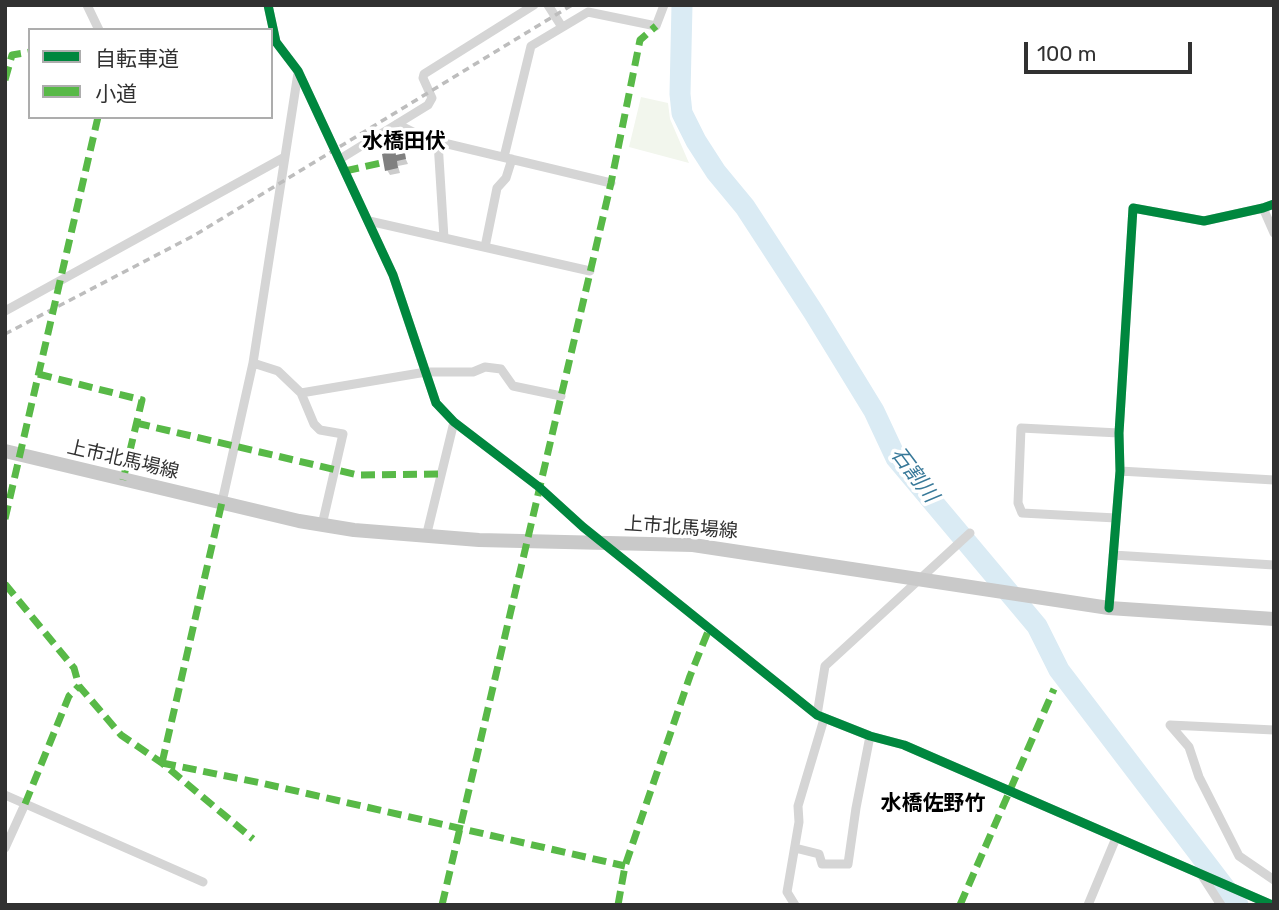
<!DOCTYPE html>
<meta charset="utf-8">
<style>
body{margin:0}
#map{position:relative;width:1279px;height:910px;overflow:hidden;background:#fff;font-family:Rubik,"Noto Sans JP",sans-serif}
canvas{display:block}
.frame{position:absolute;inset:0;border:7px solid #313131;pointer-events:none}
.legend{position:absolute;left:28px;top:28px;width:245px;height:91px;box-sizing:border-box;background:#fff;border:2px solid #adadad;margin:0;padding:9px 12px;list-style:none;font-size:21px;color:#313131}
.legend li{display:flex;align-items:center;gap:14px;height:35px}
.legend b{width:35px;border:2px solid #adadad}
.scale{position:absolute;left:1024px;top:42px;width:168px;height:32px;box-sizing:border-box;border:4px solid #313131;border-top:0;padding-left:9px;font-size:21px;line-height:24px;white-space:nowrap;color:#313131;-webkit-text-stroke:5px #fff;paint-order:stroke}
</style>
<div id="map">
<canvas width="1279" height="910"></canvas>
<div class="frame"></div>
<ul class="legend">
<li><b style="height:9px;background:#00873e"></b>自転車道</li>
<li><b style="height:9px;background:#58b947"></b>小道</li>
</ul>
<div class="scale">100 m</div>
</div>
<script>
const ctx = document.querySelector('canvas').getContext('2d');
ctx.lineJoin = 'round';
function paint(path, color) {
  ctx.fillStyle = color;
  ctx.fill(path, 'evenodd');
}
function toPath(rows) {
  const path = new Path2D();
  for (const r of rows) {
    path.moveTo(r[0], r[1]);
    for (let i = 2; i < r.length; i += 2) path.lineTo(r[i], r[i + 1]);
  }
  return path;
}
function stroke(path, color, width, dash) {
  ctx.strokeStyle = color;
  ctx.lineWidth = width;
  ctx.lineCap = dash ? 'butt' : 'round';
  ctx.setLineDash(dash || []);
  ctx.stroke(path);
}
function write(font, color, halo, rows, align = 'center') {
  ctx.font = font + ' Rubik,"Noto Sans JP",sans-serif';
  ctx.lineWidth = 7;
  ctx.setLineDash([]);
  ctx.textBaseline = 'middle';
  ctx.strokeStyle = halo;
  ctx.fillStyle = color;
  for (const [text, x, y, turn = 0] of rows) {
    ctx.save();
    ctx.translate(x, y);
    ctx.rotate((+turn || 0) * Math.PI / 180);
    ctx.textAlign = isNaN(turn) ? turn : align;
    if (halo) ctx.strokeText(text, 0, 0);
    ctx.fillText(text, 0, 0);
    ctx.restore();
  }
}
paint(toPath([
 [641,97,668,103,670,119,689,163,629,147]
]), '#f2f6ed');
paint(toPath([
 [404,155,408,164,398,166,400,173,390,175,387,170,396,157]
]), '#0003');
stroke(toPath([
 [682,5,680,94,682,113,696,141,716,172,745,207,814,313,874,411,896,458,1037,626,1059,670,1238,905]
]), '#daebf4', 21);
paint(toPath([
 [395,151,396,155,405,153,406,159,397,161,398,168,385,171,382,154]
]), '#808080');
stroke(toPath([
 [87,5,99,30],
 [268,5,276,42,298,71,393,275,436,403,454,422,539,487,583,527,817,715,870,736,904,745,1272,905],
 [548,5,562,27],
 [397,124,427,139,611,183],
 [438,142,444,238],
 [504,157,531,46,588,12,656,26,664,5],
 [340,159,428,105,432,98,423,78,424,74,534,5],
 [1263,208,1274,233],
 [369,221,590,271],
 [485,247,497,188,506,178,512,159],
 [5,311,283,158],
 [253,363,278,371,301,393],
 [1120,471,1274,480],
 [222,502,253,363,298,73],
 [1116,518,1022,513,1018,503,1021,428,1119,433],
 [322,525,343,434,320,430,314,424,301,393,426,372,473,372,485,367,501,369,513,386,561,396],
 [426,537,454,422],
 [1113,555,1274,565],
 [1109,608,1120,471,1119,433,1133,208,1204,221,1263,208,1274,204],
 [817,715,825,666,970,533],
 [1274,730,1170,725,1189,747,1199,777,1239,856,1274,880],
 [5,795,203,882],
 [5,848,25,804],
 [795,848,819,854,822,864,848,864,856,808,870,736],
 [1201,874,1221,905],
 [795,905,787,892,799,822,798,806,824,719],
 [1088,905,1116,838]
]), '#d5d5d5', 9);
stroke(toPath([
 [5,451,299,521,354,530,479,540,693,545,1109,608,1274,619]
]), '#c9c9c9', 14);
stroke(toPath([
 [5,334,195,235,572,5]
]), '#bdbdbd', 3.5, [7, 5]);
stroke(toPath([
 [5,80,12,55,30,52],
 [345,171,381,163],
 [38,374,142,400,123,480],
 [136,423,358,475,441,474],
 [5,519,98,117],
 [5,584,74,668,79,686,121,735,162,763,253,839],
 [162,763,261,783,625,866],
 [162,763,222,502],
 [25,804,69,696,79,686],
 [442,905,611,183,640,40,656,26],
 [618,905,625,866,690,676,709,629],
 [960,905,1054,689]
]), '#58b947', 7, [14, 7]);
stroke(toPath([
 [268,5,276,42,298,71,393,275,436,403,454,422,539,487,583,527,817,715,870,736,904,745,1272,905],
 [1109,608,1120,471,1119,433,1133,208,1204,221,1263,208,1274,204]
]), '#00873e', 9);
write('19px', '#313131', '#fff', [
 ["上市北馬場線",123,460,13],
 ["上市北馬場線",681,528,4]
]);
write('bold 21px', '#000', '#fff', [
 ["水橋田伏",404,142],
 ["水橋佐野竹",933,804]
]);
write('italic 21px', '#387999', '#fff', [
 ["石割川",914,475,53]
]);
</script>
